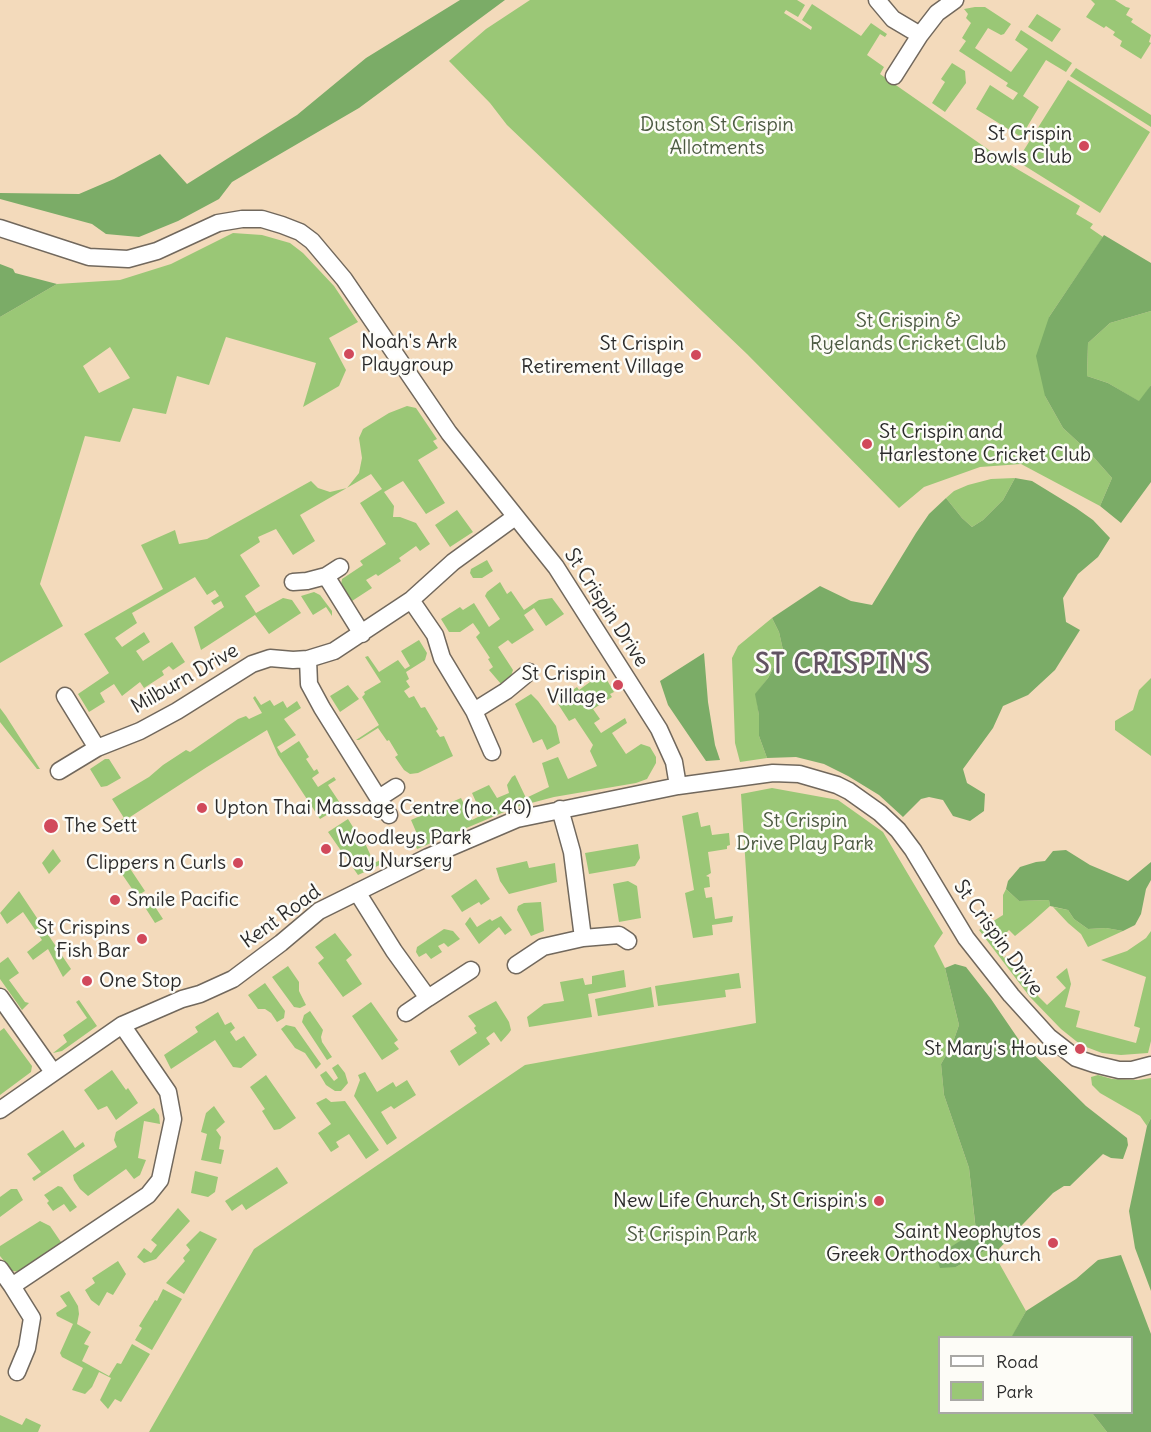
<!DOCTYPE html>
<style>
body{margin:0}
#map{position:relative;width:1151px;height:1432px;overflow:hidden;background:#f3dabb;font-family:Delius,sans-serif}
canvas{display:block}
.legend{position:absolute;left:938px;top:1336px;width:195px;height:78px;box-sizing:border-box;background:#fdfcf7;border:2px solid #a9a8a5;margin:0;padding:8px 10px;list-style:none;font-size:18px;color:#2b2b2b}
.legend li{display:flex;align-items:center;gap:12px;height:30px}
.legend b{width:30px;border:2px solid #a9a8a5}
</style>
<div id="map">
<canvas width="1151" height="1432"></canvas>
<ul class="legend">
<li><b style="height:8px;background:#fff"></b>Road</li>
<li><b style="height:16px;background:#9ac776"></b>Park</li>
</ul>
</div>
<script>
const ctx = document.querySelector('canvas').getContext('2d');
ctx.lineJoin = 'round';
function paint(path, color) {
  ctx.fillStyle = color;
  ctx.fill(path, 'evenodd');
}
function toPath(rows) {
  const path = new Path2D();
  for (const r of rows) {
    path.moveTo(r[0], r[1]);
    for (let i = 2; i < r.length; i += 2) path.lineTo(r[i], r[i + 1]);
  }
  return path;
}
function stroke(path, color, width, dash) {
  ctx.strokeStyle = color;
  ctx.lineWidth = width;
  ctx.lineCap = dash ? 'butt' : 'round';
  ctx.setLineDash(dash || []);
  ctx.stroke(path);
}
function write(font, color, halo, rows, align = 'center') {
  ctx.font = font + ' Delius,sans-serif';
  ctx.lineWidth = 5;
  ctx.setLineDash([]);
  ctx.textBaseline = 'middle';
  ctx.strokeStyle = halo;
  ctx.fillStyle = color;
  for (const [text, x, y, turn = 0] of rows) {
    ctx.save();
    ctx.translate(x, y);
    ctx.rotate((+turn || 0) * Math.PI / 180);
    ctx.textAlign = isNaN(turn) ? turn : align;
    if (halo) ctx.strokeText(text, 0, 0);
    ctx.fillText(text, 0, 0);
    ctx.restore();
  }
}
paint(toPath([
 [530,0,797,0,805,5,798,17,786,10,784,13,811,30,812,27,802,20,812,4,861,36,871,23,887,34,885,37,880,34,867,55,884,67,880,74,1012,166,1080,206,1076,214,1093,224,1090,228,1103,237,1049,317,1045,396,1063,428,1089,452,1112,478,1100,506,1021,464,980,467,924,487,899,508,747,354,507,125,490,103,449,61,486,29],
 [1091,0,1115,0,1126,7,1130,8,1126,15,1133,19,1131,22,1151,35,1149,42,1151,43,1141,59,1120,46,1122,41,1113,35,1115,32,1106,26,1104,28,1086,17,1095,4],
 [975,7,985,7,1011,24,1004,34,1001,35,988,28,975,48,1011,72,1028,49,1015,40,1021,30,1072,63,1066,72,1046,60,1023,96,1039,107,1021,137,976,109,990,85,1013,100,1018,93,1006,86,1008,83,959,51,966,41,962,38,971,23,966,18,968,14,964,9],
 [1037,14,1061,29,1052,42,1028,27],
 [952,63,965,71,966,83,945,112,932,103,945,82,941,79],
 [1076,68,1151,115,1151,127,1070,76],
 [1068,80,1150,132,1100,213,1017,161],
 [233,233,262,235,290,243,303,253,334,286,358,322,329,338,346,370,339,386,303,407,316,363,226,337,209,385,177,376,166,414,133,408,120,442,85,436,40,584,63,626,0,663,0,317,57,284,120,280,171,264],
 [110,347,130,378,99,393,83,366],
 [1151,311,1151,385,1140,402,1108,383,1087,376,1088,343,1110,323],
 [407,406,416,408,437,439,433,441,438,448,418,460,445,503,426,514,403,481,384,492,394,506,393,517,400,517,416,523,430,544,420,551,416,546,399,558,401,561,378,576,376,574,366,580,372,588,352,601,341,585,342,579,363,565,360,561,386,544,360,503,382,489,371,474,300,515,315,541,293,555,276,529,258,537,260,542,240,555,260,586,245,596,256,613,283,598,292,600,301,613,269,634,255,615,201,650,194,627,224,607,221,601,214,605,211,601,219,596,215,590,207,595,195,577,132,613,137,623,115,638,122,647,144,632,150,642,136,651,143,661,172,642,185,662,173,670,169,666,162,671,164,675,144,688,140,682,122,696,114,684,100,693,105,702,89,712,78,694,109,673,84,634,163,589,141,545,175,530,179,544,207,539,311,481,318,488,330,492,347,488,359,473,362,458,359,438,363,429,389,413],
 [1015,478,1003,500,983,520,972,527,962,518,946,498,954,491,968,485,991,479],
 [457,510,473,532,450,547,435,525],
 [487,560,493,571,482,578,473,578,470,573,471,569],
 [500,582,507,594,511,591,524,610,539,600,552,598,564,614,546,626,534,608,524,615,534,630,512,644,508,640,498,647,513,670,511,676,501,684,489,670,493,667,488,659,490,658,476,637,480,633,473,623,460,632,449,632,441,619,460,607,463,610,474,603,489,627,500,619,485,596,487,592],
 [314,592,320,595,332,611,332,616,326,607,313,615,301,596],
 [772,618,779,632,783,650,768,678,756,694,759,715,759,736,767,758,740,762,735,743,732,658,738,646],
 [419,640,427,653,425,660,406,672,409,679,406,681,410,687,404,691,409,698,414,696,421,708,425,707,438,729,436,731,440,737,444,736,453,756,418,773,410,774,404,770,395,757,398,755,389,740,387,741,378,728,359,740,356,740,379,725,362,697,365,694,364,692,381,682,365,657,368,656,379,672,398,660,405,669,410,666,401,651],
 [601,670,614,692,610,694,612,697,593,709,600,719,594,723,601,733,625,718,627,723,612,733,626,754,641,744,650,747,656,757,656,763,647,779,636,783,554,797,516,807,417,849,415,844,420,841,411,820,461,798,472,820,482,815,472,793,489,785,497,798,509,793,507,785,512,777,515,775,526,798,549,787,542,763,558,757,568,779,597,766,590,751,593,745,575,718,569,721,558,704,568,697,567,694,577,687,579,690,590,682,588,678],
 [1151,678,1151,756,1115,730,1115,721,1133,710,1139,690],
 [348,685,359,699,340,712,330,696],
 [531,694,538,701,556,726,560,743,547,750,542,739,533,743,515,704],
 [255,696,261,705,270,700,274,706,283,701,287,708,297,701,301,708,284,719,296,735,277,747,281,753,299,741,309,757,306,759,314,771,317,769,319,773,312,778,318,787,334,777,336,780,328,785,342,806,320,819,278,755,267,730,207,767,107,832,106,830,124,818,112,799,149,777,163,765,186,750,190,752,193,750,238,719,246,716,249,719,262,713,253,698],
 [0,708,6,716,40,769,37,769,0,722],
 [105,759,109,759,121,778,107,786,101,787,90,769],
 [772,788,838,800,883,832,943,933,934,946,945,968,959,1025,952,1045,941,1064,944,1095,969,1168,976,1232,936,1256,956,1267,986,1250,994,1254,1026,1311,1012,1337,940,1338,940,1412,1092,1413,1107,1432,149,1432,254,1249,525,1065,756,1023,741,794],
 [698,812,701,827,710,825,712,835,729,833,730,845,727,846,727,849,708,852,711,873,706,876,709,877,710,887,704,888,706,898,712,897,715,919,733,916,732,922,712,925,713,935,693,938,685,893,694,890,682,816],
 [348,819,361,840,371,835,373,838,365,843,374,863,393,854,395,858,358,875,328,832],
 [638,844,640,858,635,866,589,874,585,853],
 [53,849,61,861,49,874,42,863],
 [123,858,145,891,137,896,115,864],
 [527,861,529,868,555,863,557,882,509,894,500,881,496,868],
 [476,879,490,899,481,905,479,902,462,912,451,896],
 [628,881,637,886,641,918,619,922,613,884],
 [1006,889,1019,901,1049,900,1050,906,1031,923,1015,936,1009,930,994,945,1004,958,1006,956,1027,980,1025,983,1047,1005,1066,988,1056,977,1067,968,1071,984,1065,1007,1080,1011,1076,1027,1136,1043,1140,1028,1134,1026,1146,977,1101,960,1127,951,1146,938,1151,931,1151,1041,1148,1053,1121,1055,1102,1053,1081,1045,1061,1029,1030,997,979,930,1003,915,1003,895],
 [19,891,71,969,63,977,48,949,33,960,27,952,42,940,23,912,7,924,0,913],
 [148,896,163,919,155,923,141,901],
 [541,902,544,931,531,936,517,910,518,906,524,903],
 [1053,907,1068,910,1074,919,1088,929,1106,928,1123,931,1088,947,1081,934,1068,923],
 [501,916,512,930,505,935,499,927,479,944,465,924,470,917,477,927,490,919,492,921],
 [444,929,453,931,460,939,448,947,444,943,438,946,442,952,431,959,426,953,419,957,416,952,417,947],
 [335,933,352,955,346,960,362,984,343,997,318,963,324,958,315,947],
 [8,957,19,973,9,980,25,1002,29,1003,22,1010,0,979,0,963],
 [288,966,299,982,299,991,306,1005,300,1008,294,1007,272,977],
 [624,970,626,987,588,994,592,1017,529,1027,527,1017,544,1004,564,1001,560,982,583,978,585,985,592,984,592,976],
 [739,973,741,988,725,990,726,997,658,1006,655,986],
 [265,983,285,1011,284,1018,277,1022,271,1013,265,1009,258,1009,248,995],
 [651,987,654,1007,598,1016,595,999],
 [79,1000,97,1026,62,1051,53,1053,67,1042,63,1035,87,1018,76,1002],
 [496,1001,509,1022,511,1030,509,1033,501,1042,494,1032,486,1038,490,1044,459,1066,450,1051,477,1033,474,1028,476,1026,468,1016],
 [371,1002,398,1040,394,1043,399,1049,382,1060,352,1016],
 [310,1011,323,1030,321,1037,322,1042,332,1057,327,1060,302,1022,304,1015],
 [218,1012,225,1025,231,1022,235,1028,230,1032,236,1041,244,1036,257,1055,241,1068,233,1067,215,1040,171,1069,164,1055,198,1032,195,1027],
 [286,1025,295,1027,321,1064,316,1069,305,1053,295,1048,281,1029],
 [4,1028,32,1066,31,1072,0,1095,0,1031],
 [338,1064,345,1073,348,1083,341,1091,335,1091,326,1085,320,1075,326,1071,334,1081,338,1078,332,1068],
 [112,1070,126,1090,128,1088,138,1103,116,1120,107,1106,98,1110,84,1090],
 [365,1072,377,1092,393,1082,396,1087,407,1080,416,1095,394,1109,391,1106,381,1112,397,1138,387,1145,354,1096,360,1080,358,1075],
 [266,1075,296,1118,280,1129,274,1130,262,1111,265,1109,250,1087],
 [1098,1075,1112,1079,1138,1080,1151,1078,1151,1118,1147,1126,1140,1116,1100,1093,1092,1085,1091,1077],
 [326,1098,331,1102,345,1101,379,1150,366,1159,349,1134,336,1142,339,1147,331,1152,318,1133,331,1124,316,1103],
 [214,1106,225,1122,216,1130,221,1137,219,1149,224,1150,221,1164,201,1160,207,1134,201,1132,206,1113],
 [154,1108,159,1115,160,1124,144,1121,138,1158,146,1160,140,1175,134,1179,126,1169,88,1196,80,1189,74,1180,73,1175,117,1147,114,1140,116,1132],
 [63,1130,75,1148,83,1142,85,1146,34,1181,32,1178,41,1172,27,1154],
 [277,1167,288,1183,246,1210,242,1204,232,1211,225,1201],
 [195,1171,218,1177,215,1192,208,1197,191,1193],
 [58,1186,62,1187,77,1207,70,1212,64,1204,53,1211,47,1203,49,1201,44,1195],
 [11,1189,17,1189,23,1200,0,1217,0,1197],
 [178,1208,190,1221,156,1259,144,1263,137,1257,144,1248,151,1253,157,1245,151,1240],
 [40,1221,50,1226,63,1245,22,1272,12,1271,0,1256,0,1246],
 [200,1231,217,1239,184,1294,166,1283,185,1261,183,1258,190,1250,186,1245],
 [118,1261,126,1274,113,1295,107,1292,99,1306,91,1300,85,1290,95,1283,92,1278],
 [163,1289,182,1299,152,1350,135,1340,142,1328,139,1326,155,1300,157,1301],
 [69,1291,78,1306,79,1314,77,1324,91,1332,84,1344,89,1346,82,1361,109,1376,117,1363,121,1364,132,1344,150,1354,121,1402,115,1399,108,1409,100,1400,111,1378,99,1372,92,1387,85,1394,72,1390,83,1368,62,1357,60,1353,73,1324,57,1316,56,1313,67,1306,60,1296],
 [0,1415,22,1425,26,1418,41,1425,38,1432,0,1432]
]), '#9ac776');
paint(toPath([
 [460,0,505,0,359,108,232,182,219,199,178,221,139,237,106,234,92,224,0,199,0,193,79,194,114,179,160,154,187,184,297,115,366,58],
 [1104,235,1151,263,1151,311,1110,323,1088,343,1087,376,1108,383,1139,401,1151,385,1151,482,1121,523,1100,506,1112,478,1089,452,1063,428,1045,396,1036,356,1049,317],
 [0,264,13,269,15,273,57,284,0,317],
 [1015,478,1032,481,1076,508,1093,520,1110,538,1098,557,1078,574,1063,598,1066,622,1080,630,1055,670,1028,695,1003,706,993,728,963,769,967,783,985,794,984,811,970,821,953,816,943,800,929,797,921,799,903,817,879,795,848,776,824,764,796,757,767,758,759,736,759,715,755,694,768,678,783,650,779,632,772,618,820,586,851,601,872,605,916,533,929,514,946,498,962,518,972,527,983,520,1003,500],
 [704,653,708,702,715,745,720,760,706,761,668,705,660,681],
 [1066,850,1090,865,1128,881,1151,862,1151,880,1146,889,1141,914,1135,925,1123,931,1106,928,1088,929,1074,919,1068,910,1050,906,1049,900,1019,901,1006,889,1008,881,1020,867,1036,862,1045,861,1053,851],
 [955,964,966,967,991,999,1019,1040,1086,1106,1127,1138,1128,1145,1123,1159,1111,1158,1103,1154,1070,1186,1064,1186,1053,1193,994,1254,986,1250,956,1267,940,1268,936,1256,976,1231,969,1168,944,1095,941,1064,952,1045,959,1025,945,968],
 [1151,1118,1151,1291,1135,1248,1129,1211,1147,1126],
 [1121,1255,1151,1334,1151,1432,1107,1432,1092,1413,1132,1412,1132,1338,1012,1336,1026,1311,1076,1279,1098,1260]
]), '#7bac67');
const minor = toPath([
 [877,0,893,19,920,35],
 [894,76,920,35,937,13,955,0],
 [0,228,89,257,128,259,157,251,218,223,242,219,262,219,282,225,300,232,312,241,344,279,449,433,556,567,659,729,674,762,678,786,773,773,799,774,837,785,849,791,880,813,898,830,913,850,966,938,1011,995,1049,1037,1076,1058,1094,1064,1119,1070,1132,1070,1151,1065],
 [326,576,362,634],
 [293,582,307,581,326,576,340,567],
 [411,600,435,635,442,658,474,711,492,752],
 [308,659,309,684,322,708,389,815],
 [65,696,97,748],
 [474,711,506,691,529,672],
 [59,771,97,748,140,731,177,711,252,664,270,658,293,660,308,659,334,651,411,600,453,562,515,517],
 [379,798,396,787],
 [357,892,394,951,428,998,471,970],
 [583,938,619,935,628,941],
 [516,965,543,947,583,938,572,852,560,809],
 [0,997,53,1072],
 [406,1013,428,998],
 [0,1110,122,1025,182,999,200,994,233,979,281,943,319,911,428,857,517,819,678,786],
 [0,1269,12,1286],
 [17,1372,27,1348,32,1318,12,1286,148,1195,160,1180,173,1119,168,1092,122,1025]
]);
stroke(minor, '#71685d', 19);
stroke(minor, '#fff', 16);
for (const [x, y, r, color] of [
 [1084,146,6,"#d1495b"],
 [349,354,6,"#d1495b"],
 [696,355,6,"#d1495b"],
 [867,444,6,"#d1495b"],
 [618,685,6,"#d1495b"],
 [202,808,6,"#d1495b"],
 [51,826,8,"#d1495b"],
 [326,849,6,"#d1495b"],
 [238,863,6,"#d1495b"],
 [115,900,6,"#d1495b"],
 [142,939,6,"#d1495b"],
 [87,981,6,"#d1495b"],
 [1080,1049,6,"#d1495b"],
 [879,1201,6,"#d1495b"],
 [1053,1243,6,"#d1495b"]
]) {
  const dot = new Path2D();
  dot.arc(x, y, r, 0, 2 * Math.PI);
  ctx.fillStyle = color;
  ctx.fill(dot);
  stroke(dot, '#fdfcf7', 2);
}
write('20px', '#4c5a42', '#fdfcf7', [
 ["Duston St Crispin",717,125],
 ["Allotments",717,148],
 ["St Crispin &",908,321],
 ["Ryelands Cricket Club",908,344],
 ["St Crispin",805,821],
 ["Drive Play Park",805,844],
 ["St Crispin Park",692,1235]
]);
write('20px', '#2b2b2b', '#fdfcf7', [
 ["St Crispin",1072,134],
 ["Bowls Club",1072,157],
 ["Noah's Ark",361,342,"left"],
 ["Playgroup",361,365,"left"],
 ["St Crispin",684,344],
 ["Retirement Village",684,367],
 ["St Crispin and",879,432,"left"],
 ["Harlestone Cricket Club",879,455,"left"],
 ["St Crispin",606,674],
 ["Village",606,697],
 ["Upton Thai Massage Centre (no. 40)",214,808,"left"],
 ["The Sett",64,826,"left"],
 ["Woodleys Park",338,838,"left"],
 ["Day Nursery",338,861,"left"],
 ["Clippers n Curls",226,863],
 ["Smile Pacific",127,900,"left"],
 ["St Crispins",130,928],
 ["Fish Bar",130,951],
 ["One Stop",99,981,"left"],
 ["St Mary's House",1068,1049],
 ["New Life Church, St Crispin's",867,1201],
 ["Saint Neophytos",1041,1232],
 ["Greek Orthodox Church",1041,1255]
], 'right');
write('20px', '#2b2b2b', '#fdfcf7', [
 ["St Crispin Drive",606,608,57],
 ["Milburn Drive",185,679,-30],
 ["Kent Road",281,917,-36],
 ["St Crispin Drive",998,938,54]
]);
ctx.letterSpacing = '1.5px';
write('bold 26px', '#625362', '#fdfcf7', [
 ["ST CRISPIN'S",843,666]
]);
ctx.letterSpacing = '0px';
</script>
